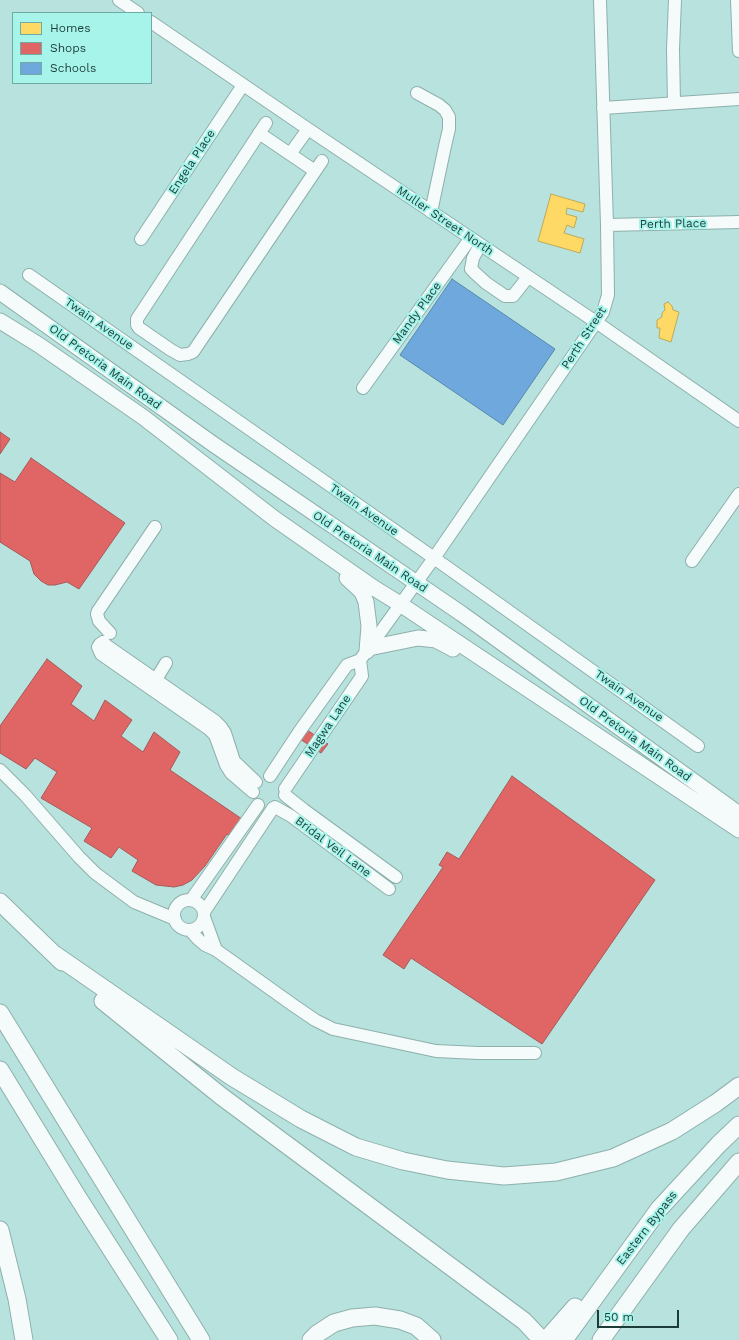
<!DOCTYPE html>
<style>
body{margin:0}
#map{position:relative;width:739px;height:1340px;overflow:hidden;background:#b8e2de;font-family:"Work Sans",sans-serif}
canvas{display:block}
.legend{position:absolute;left:12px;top:12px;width:140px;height:72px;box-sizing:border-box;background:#a7f4eb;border:1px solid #6faaa4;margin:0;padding:5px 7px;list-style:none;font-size:12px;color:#1c3c39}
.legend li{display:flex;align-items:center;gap:8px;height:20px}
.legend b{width:20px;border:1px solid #6faaa4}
.scale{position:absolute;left:597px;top:1310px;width:82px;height:18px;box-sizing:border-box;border:2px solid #1c3c39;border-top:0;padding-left:5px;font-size:12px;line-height:14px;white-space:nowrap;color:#1c3c39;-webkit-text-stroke:3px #a7f4eb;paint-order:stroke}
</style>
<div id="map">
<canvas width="739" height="1340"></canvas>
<ul class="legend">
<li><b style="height:11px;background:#ffd966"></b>Homes</li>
<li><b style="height:11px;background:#e06666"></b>Shops</li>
<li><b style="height:11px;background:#6fa8dc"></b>Schools</li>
</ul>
<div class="scale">50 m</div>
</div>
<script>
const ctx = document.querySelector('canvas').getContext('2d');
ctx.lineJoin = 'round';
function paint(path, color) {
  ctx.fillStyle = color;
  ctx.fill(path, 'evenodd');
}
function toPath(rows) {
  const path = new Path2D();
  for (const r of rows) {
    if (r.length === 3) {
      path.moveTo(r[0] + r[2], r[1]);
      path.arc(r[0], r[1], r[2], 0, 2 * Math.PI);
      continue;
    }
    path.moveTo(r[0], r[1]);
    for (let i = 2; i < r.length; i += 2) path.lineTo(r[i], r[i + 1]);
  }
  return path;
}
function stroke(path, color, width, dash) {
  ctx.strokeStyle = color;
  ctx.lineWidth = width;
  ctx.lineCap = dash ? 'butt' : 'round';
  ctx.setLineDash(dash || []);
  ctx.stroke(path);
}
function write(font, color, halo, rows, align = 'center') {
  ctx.font = font + ' "Work Sans",sans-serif';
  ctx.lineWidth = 4;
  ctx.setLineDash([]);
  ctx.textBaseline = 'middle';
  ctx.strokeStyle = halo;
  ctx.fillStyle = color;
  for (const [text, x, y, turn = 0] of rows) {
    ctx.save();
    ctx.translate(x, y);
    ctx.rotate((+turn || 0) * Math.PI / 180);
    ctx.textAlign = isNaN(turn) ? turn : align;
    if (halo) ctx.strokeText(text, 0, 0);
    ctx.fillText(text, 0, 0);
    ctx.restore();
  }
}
const homes = toPath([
 [551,194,585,204,583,212,567,208,566,214,577,217,574,228,567,225,564,233,584,239,580,253,538,241,551,194],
 [668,302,672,306,673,310,679,312,671,342,659,338,660,328,657,328,657,320,662,317,662,313,665,310,664,304,668,302]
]);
paint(homes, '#ffd966');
stroke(homes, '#bbaa58', 1);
const shops = toPath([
 [0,432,10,439,0,454,0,432],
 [31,458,125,523,79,589,67,582,55,585,48,585,41,581,34,574,30,561,0,542,0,473,15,482,31,458],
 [47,659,82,686,71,704,94,721,105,700,132,720,121,736,143,752,154,732,180,752,170,770,242,819,231,837,227,834,205,866,192,880,183,885,174,887,156,885,132,871,138,860,119,847,111,858,84,841,92,828,41,798,57,772,35,758,26,769,0,753,0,726,47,659],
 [298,724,328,744,321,753,291,733,298,724],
 [512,776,655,880,542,1044,411,958,404,969,383,955,443,867,439,865,447,852,459,859,512,776]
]);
paint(shops, '#e06666');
stroke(shops, '#a55958', 1);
const schools = toPath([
 [452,279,555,349,503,425,400,355,452,279]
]);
paint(schools, '#6fa8dc');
stroke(schools, '#5688ab', 1);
const minor = toPath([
 [119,0,138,13],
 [737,0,739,51],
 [151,22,308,129,596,322,739,421],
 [417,93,439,105,445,110,449,117,449,129,445,146,431,212],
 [674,103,673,49,675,0],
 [603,108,739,99],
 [266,123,137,319,137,325,139,328,171,350,180,355,188,354,193,352,322,161],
 [259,133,315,171],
 [290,154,308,129],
 [607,225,739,222],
 [141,239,243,85],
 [480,245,473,258,471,269,474,272,486,283,505,296,513,296,528,277],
 [29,275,434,558,698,746],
 [363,388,470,239],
 [692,561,739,494],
 [110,633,99,621,97,614,98,611,155,527],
 [152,686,166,663],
 [0,770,25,795,79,857,95,873,134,902,175,919],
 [270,776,299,732,347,665,360,660,369,648,434,558,603,312,608,295,607,225,600,0],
 [285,789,362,676,360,660],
 [253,792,231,773,226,765,215,735,209,729,101,654,98,647,100,644,103,642,107,646,215,721,221,727,225,733,234,761,256,782],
 [285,795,304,810,396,877],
 [275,807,291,816,389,889],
 [189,915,15],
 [191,900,258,805],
 [204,912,273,808],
 [204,917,216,950],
 [190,930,198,939,205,945,216,950,293,1005,315,1020,333,1029,436,1051,478,1053,535,1053]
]);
const major = toPath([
 [0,292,213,444,462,614,739,814],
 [0,321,39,345,143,417,275,519,374,588,400,604,739,830],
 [347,578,362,592,366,602,369,626,367,651],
 [369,648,418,638,436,640,453,649]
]);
const highway = toPath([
 [0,902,62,962],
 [54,954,232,1077,301,1119,356,1147,403,1161,447,1170,504,1176,556,1172,613,1158,672,1131,716,1103,739,1086],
 [103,1001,221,1096,524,1321,542,1340],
 [0,1013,201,1340],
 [0,1070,77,1196,169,1340],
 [0,1230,17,1299,24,1340],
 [311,1340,317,1334,334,1323,352,1318,375,1316,400,1320,416,1326,432,1340],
 [546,1340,575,1307],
 [564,1340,659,1209,719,1144,739,1125],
 [601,1340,681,1229,739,1162]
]);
stroke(minor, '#8eb0ac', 14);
stroke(major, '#8eb0ac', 17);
stroke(highway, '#8eb0ac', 19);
stroke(minor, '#f4fbfa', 12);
stroke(major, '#f4fbfa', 15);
stroke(highway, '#f4fbfa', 17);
write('12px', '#1c3c39', '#a7f4eb', [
 ["Engela Place",192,162,-57],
 ["Muller Street North",445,221,34],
 ["Perth Place",673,224,-1],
 ["Mandy Place",417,313,-54],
 ["Twain Avenue",99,324,35],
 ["Perth Street",584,338,-57],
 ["Old Pretoria Main Road",105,367,36],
 ["Twain Avenue",364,510,35],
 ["Old Pretoria Main Road",370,552,34],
 ["Twain Avenue",629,696,35],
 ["Magwa Lane",328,726,-56],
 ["Old Pretoria Main Road",635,739,36],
 ["Bridal Veil Lane",333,847,37],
 ["Eastern Bypass",647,1228,-52]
]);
</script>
